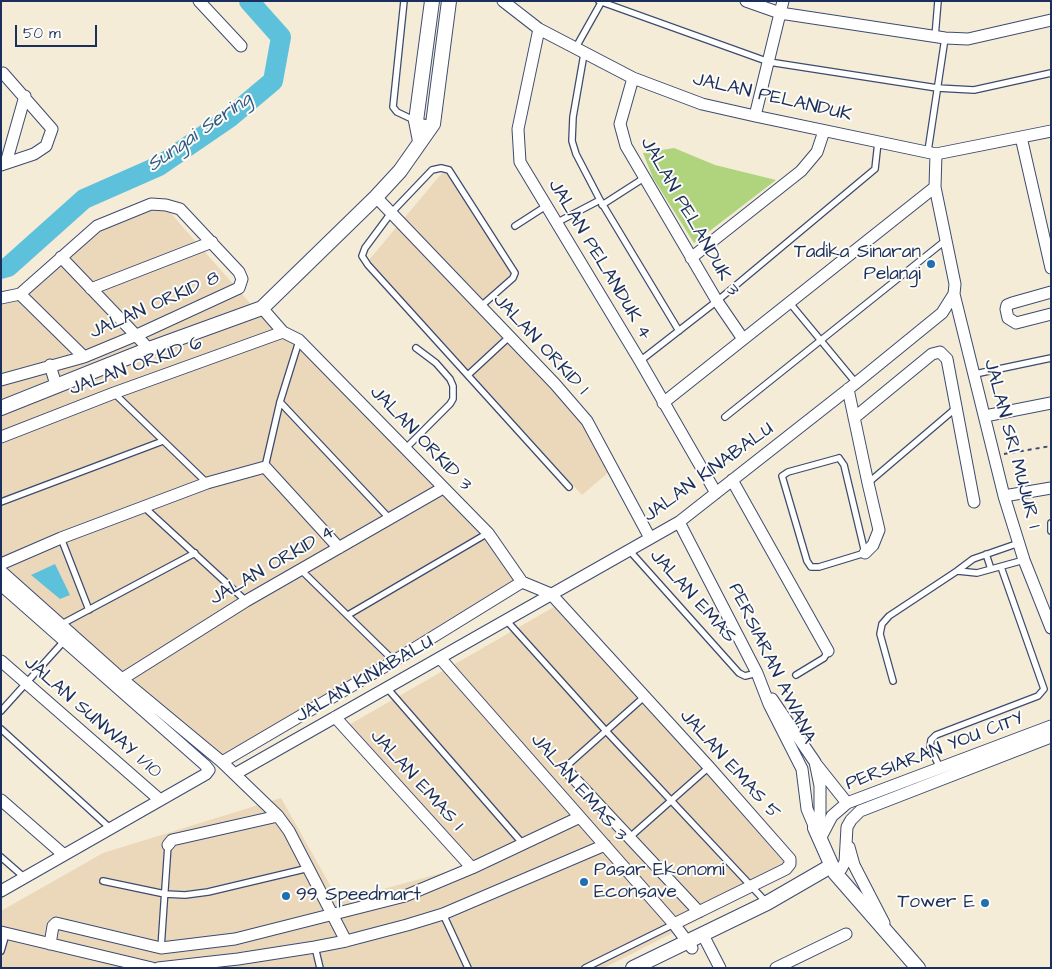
<!DOCTYPE html>
<style>
body{margin:0}
#map{position:relative;width:1052px;height:969px;overflow:hidden;background:#f4ecd6;font-family:"Architects Daughter",sans-serif}
canvas{display:block}
.frame{position:absolute;inset:0;border:2px solid #1b2f5e;pointer-events:none}
.scale{position:absolute;left:15px;top:25px;width:82px;height:22px;box-sizing:border-box;border:2px solid #1b2f5e;border-top:0;padding-left:6px;font-size:15px;line-height:18px;white-space:nowrap;color:#1b2f5e;-webkit-text-stroke:4px #fdfcf7;paint-order:stroke}
</style>
<div id="map">
<canvas width="1052" height="969"></canvas>
<div class="frame"></div>
<div class="scale">50 m</div>
</div>
<script>
const ctx = document.querySelector('canvas').getContext('2d');
ctx.lineJoin = 'round';
function paint(path, color) {
  ctx.fillStyle = color;
  ctx.fill(path, 'evenodd');
}
function toPath(rows) {
  const path = new Path2D();
  for (const r of rows) {
    path.moveTo(r[0], r[1]);
    for (let i = 2; i < r.length; i += 2) path.lineTo(r[i], r[i + 1]);
  }
  return path;
}
function stroke(path, color, width, dash) {
  ctx.strokeStyle = color;
  ctx.lineWidth = width;
  ctx.lineCap = dash ? 'butt' : 'round';
  ctx.setLineDash(dash || []);
  ctx.stroke(path);
}
function write(font, color, halo, rows, align = 'center') {
  ctx.font = font + ' "Architects Daughter",sans-serif';
  ctx.lineWidth = 4;
  ctx.setLineDash([]);
  ctx.textBaseline = 'middle';
  ctx.strokeStyle = halo;
  ctx.fillStyle = color;
  for (const [text, x, y, turn = 0] of rows) {
    ctx.save();
    ctx.translate(x, y);
    ctx.rotate((+turn || 0) * Math.PI / 180);
    ctx.textAlign = isNaN(turn) ? turn : align;
    if (halo) ctx.strokeText(text, 0, 0);
    ctx.fillText(text, 0, 0);
    ctx.restore();
  }
}
paint(toPath([
 [442,173,447,173,515,278,480,310,584,423,610,471,582,495,369,260],
 [152,208,167,209,279,336,300,347,425,477,486,538,516,582,222,758,1,566,1,304,19,299,98,230],
 [554,607,708,773,786,861,783,866,704,917,604,968,1,968,1,911,103,853,281,798,339,901,475,864,347,726]
]), '#ebd8ba');
paint(toPath([
 [674,148,715,165,776,180,694,243,653,178,643,153]
]), '#b0d47e');
paint(toPath([
 [55,564,70,595,60,599,31,575]
]), '#5ec1dc');
stroke(toPath([
 [1,269,8,267,84,199,159,166,229,118,273,81,281,37,249,1]
]), '#5ec1dc', 20);
const service = toPath([
 [404,1,393,107,397,112,416,121,432,124],
 [599,1,769,62,937,88,974,90,1051,73],
 [935,37,938,1],
 [575,49,602,1],
 [584,54,573,117,572,141,576,154,600,200,679,331],
 [928,151,945,38],
 [602,205,644,178],
 [556,223,600,200],
 [515,226,546,206],
 [789,302,856,383],
 [480,307,513,278,515,273,449,170,441,168,432,170,391,213,365,248,362,256,368,265,569,487],
 [640,361,717,301,875,169,878,142],
 [975,374,1051,358],
 [468,375,509,337],
 [114,393,207,483],
 [280,402,390,519],
 [725,417,946,240],
 [405,449,450,404,453,399,453,386,450,379,436,363,416,348],
 [839,458,844,465,865,553,819,567,811,567,807,561,782,476,788,472,839,458],
 [265,467,280,402,299,341],
 [868,483,956,408],
 [1,502,163,441],
 [144,507,246,601],
 [1051,523,1051,531],
 [61,538,89,610],
 [629,550,739,673,745,676,757,673],
 [986,554,991,569],
 [301,570,394,661],
 [958,571,977,573,1024,560],
 [348,615,488,533],
 [506,620,606,731,767,903],
 [60,625,195,553],
 [796,675,824,658,828,651],
 [893,681,880,634,882,624,889,616,957,571,973,559,1019,543],
 [387,688,523,844],
 [1,711,65,640],
 [1,729,111,829],
 [567,768,570,763,644,697],
 [940,768,930,747,931,740,936,735,1038,696,1044,689,1001,567],
 [630,837,709,767],
 [1,857,25,878],
 [103,881,165,894,185,895,208,892,309,868],
 [443,914,468,968],
 [315,947,320,968],
 [161,948,168,845],
 [1,951,6,934],
 [585,968,674,924]
]);
const minor = toPath([
 [199,1,241,46],
 [503,1,539,29,633,78,702,104,755,116,936,154,1051,131],
 [746,1,780,13,945,38,968,39,1051,20],
 [539,29,518,129,520,162,640,361,716,493],
 [633,78,620,124,626,146,717,301,743,339],
 [755,116,783,1],
 [1021,137,1051,268],
 [6,163,25,96],
 [1,165,34,154,46,146,52,129,3,73],
 [376,197,555,384,587,421,650,538],
 [61,257,149,349],
 [691,258,801,171,817,152,824,131],
 [91,289,212,242],
 [1051,292,1012,303,1007,305,1006,309,1008,318,1016,323,1051,314],
 [20,294,84,357],
 [954,294,1004,496,1024,560,1051,628],
 [1,298,20,294,97,226,151,204,166,205,180,209,239,272,242,279,239,288,137,335,84,357,1,380],
 [262,308,283,332,299,340,488,533,522,582,551,594,709,767,790,859,790,864,786,869,674,924],
 [50,365,56,385],
 [848,389,868,483,879,530,873,545,865,553],
 [663,403,935,187],
 [985,416,1051,403],
 [854,418,932,354,940,352,947,359,974,502],
 [1,437,114,393,283,332],
 [732,480,828,651],
 [1004,496,1051,488],
 [679,522,757,673,769,704,802,769,807,809,815,828],
 [1,564,61,538,207,483,265,467,339,548],
 [1,571,122,679,222,762,278,816,289,831,346,941],
 [1,585,205,765,209,770,206,774,1,891],
 [440,658,674,924,692,948],
 [1,661,160,800],
 [122,679,246,601,443,488],
 [772,699,815,762,820,786,820,815,815,828],
 [335,717,472,868],
 [222,762,394,661,522,582],
 [816,764,847,803],
 [567,768,569,773,699,912],
 [235,774,679,522,856,383,942,313,954,294,955,284,935,187,936,154],
 [1,800,64,855],
 [820,839,832,816,847,803,1051,726],
 [168,845,172,840,278,816],
 [849,847,854,865,884,923],
 [835,873,841,869,845,862,847,827,851,820,860,811,1051,737],
 [1,932,152,968],
 [703,935,720,968],
 [50,944,53,926,56,923,161,948,235,939,405,896,472,868,580,817],
 [158,968,238,959,315,947,346,941,407,925,443,914,605,845],
 [776,968,846,934]
]);
const tertiary = toPath([
 [420,141,416,121,432,1],
 [1,408,149,349,262,308,376,197,400,171,433,124,449,1],
 [815,828,835,873,918,968],
 [633,968,767,903,831,866]
]);
stroke(service, '#3c4b70', 8);
stroke(minor, '#3c4b70', 13);
stroke(tertiary, '#3c4b70', 16);
stroke(toPath([
 [1004,454,1051,446]
]), '#3c4b70', 2, [4, 4]);
stroke(service, '#fff', 5.5);
stroke(minor, '#fff', 11);
stroke(tertiary, '#fff', 14);
for (const [x, y, r, color] of [
 [931,264,5,"#1f6fb2"],
 [584,882,5,"#1f6fb2"],
 [286,896,5,"#1f6fb2"],
 [985,903,5,"#1f6fb2"]
]) {
  const dot = new Path2D();
  dot.arc(x, y, r, 0, 2 * Math.PI);
  ctx.fillStyle = color;
  ctx.fill(dot);
  stroke(dot, '#fdfcf7', 2);
}
write('19px', '#1b2f5e', '#fdfcf7', [
 ["JALAN PELANDUK",772,98,13],
 ["JALAN PELANDUK 3",689,217,60],
 ["JALAN PELANDUK 4",599,260,59],
 ["JALAN ORKID 8",155,306,-24],
 ["JALAN ORKID 1",540,345,47],
 ["JALAN ORKID 6",136,367,-20],
 ["JALAN ORKID 3",420,439,46],
 ["JALAN SRI MUJUR 1",1011,444,75],
 ["JALAN KINABALU",709,473,-36],
 ["JALAN ORKID 4",273,566,-30],
 ["JALAN EMAS",692,597,48],
 ["PERSIARAN AWANA",771,664,64],
 ["JALAN KINABALU",365,680,-30],
 ["JALAN SUNWAY 1/10",92,718,41],
 ["PERSIARAN YOU CITY",935,752,-21],
 ["JALAN EMAS 5",729,765,48],
 ["JALAN EMAS 1",416,781,48],
 ["JALAN EMAS 3",578,788,49]
]);
write('19px', '#1b2f5e', '#fdfcf7', [
 ["Tadika Sinaran",921,253],
 ["Pelangi",921,275],
 ["Pasar Ekonomi",594,871,"left"],
 ["Econsave",594,893,"left"],
 ["99 Speedmart",296,896,"left"],
 ["Tower E",975,903]
], 'right');
write('italic 20px', '#2f5b84', '#fdfcf7', [
 ["Sungai Sering",200,133,-35]
]);
</script>
